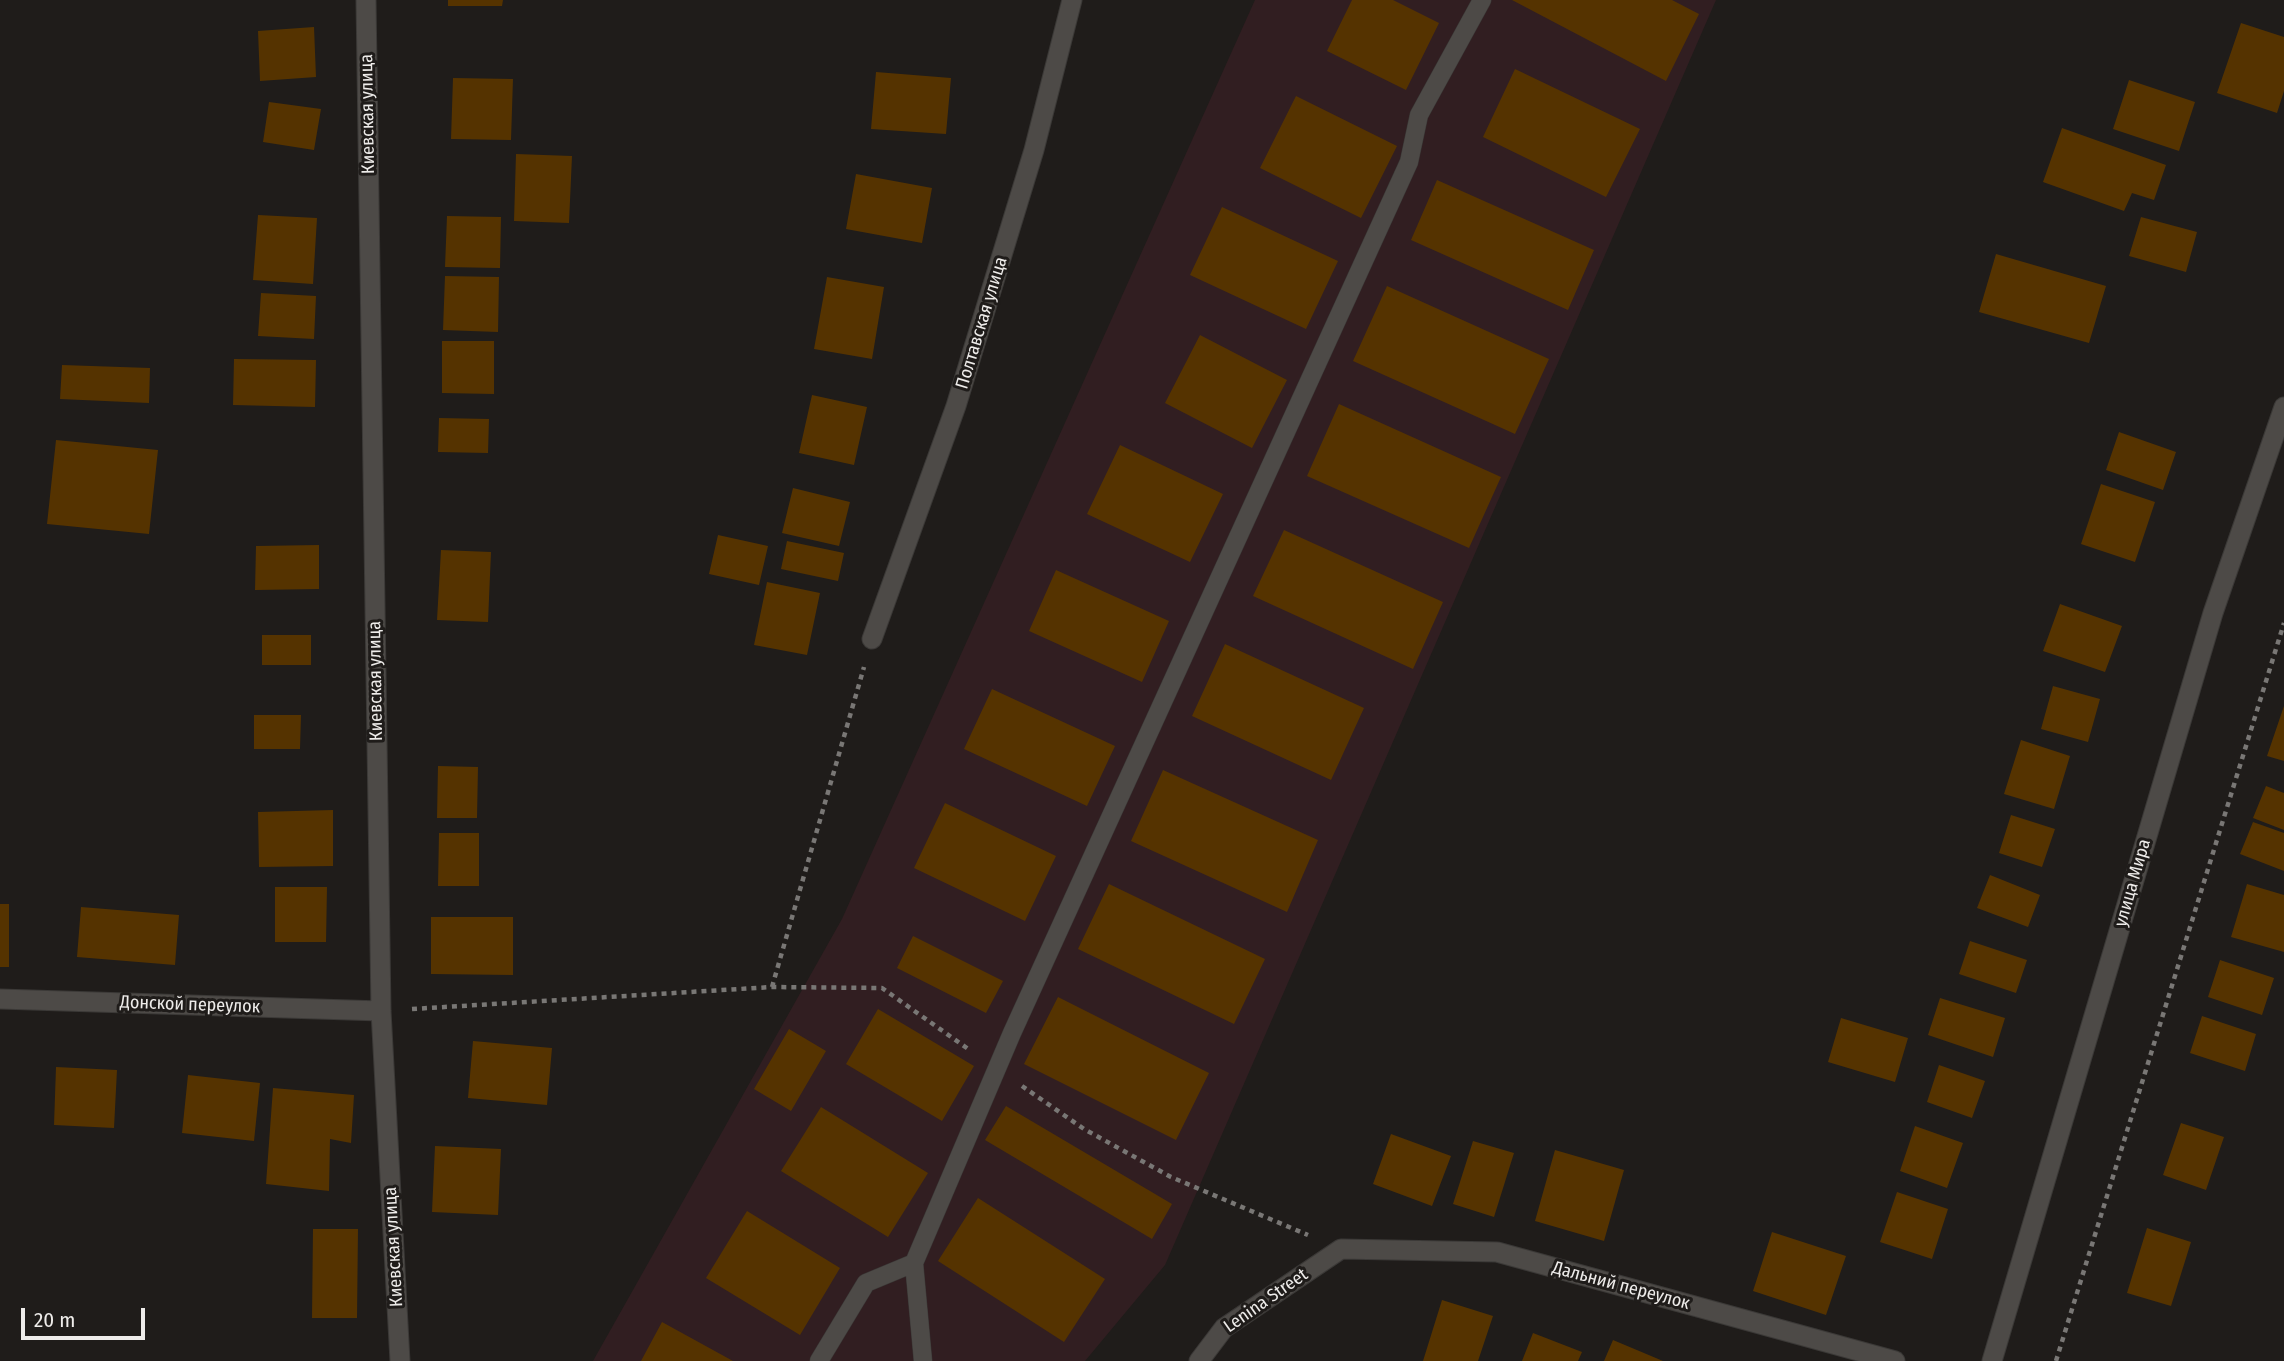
<!DOCTYPE html>
<meta charset="utf-8">
<style>
body{margin:0}
#map{position:relative;width:2284px;height:1361px;overflow:hidden;background:#1f1c1a;font-family:"Fira Sans Condensed",sans-serif}
canvas{display:block}
.scale{position:absolute;left:21px;top:1308px;width:124px;height:32px;box-sizing:border-box;border:4px solid #eeecea;border-top:0;padding-left:9px;font-size:21px;line-height:24px;white-space:nowrap;color:#eeecea;-webkit-text-stroke:5px #1f1c1a;paint-order:stroke}
</style>
<div id="map">
<canvas width="2284" height="1361"></canvas>
<div class="scale">20 m</div>
</div>
<script>
const ctx = document.querySelector('canvas').getContext('2d');
ctx.lineJoin = 'round';
function paint(path, color) {
  ctx.fillStyle = color;
  ctx.fill(path, 'evenodd');
}
function toPath(rows) {
  const path = new Path2D();
  for (const r of rows) {
    path.moveTo(r[0], r[1]);
    for (let i = 2; i < r.length; i += 2) path.lineTo(r[i], r[i + 1]);
  }
  return path;
}
function stroke(path, color, width, dash) {
  ctx.strokeStyle = color;
  ctx.lineWidth = width;
  ctx.lineCap = dash ? 'butt' : 'round';
  ctx.setLineDash(dash || []);
  ctx.stroke(path);
}
function write(font, color, halo, rows, align = 'center') {
  ctx.font = font + ' "Fira Sans Condensed",sans-serif';
  ctx.lineWidth = 6;
  ctx.setLineDash([]);
  ctx.textBaseline = 'middle';
  ctx.strokeStyle = halo;
  ctx.fillStyle = color;
  for (const [text, x, y, turn = 0] of rows) {
    ctx.save();
    ctx.translate(x, y);
    ctx.rotate((+turn || 0) * Math.PI / 180);
    ctx.textAlign = isNaN(turn) ? turn : align;
    if (halo) ctx.strokeText(text, 0, 0);
    ctx.fillText(text, 0, 0);
    ctx.restore();
  }
}
paint(toPath([
 [1255,0,1716,0,1165,1265,1085,1361,593,1361,842,919]
]), '#311e21');
paint(toPath([
 [448,0,503,0,502,6,448,6],
 [1352,0,1393,0,1439,23,1406,90,1327,51],
 [1512,0,1672,0,1699,14,1666,81],
 [2241,23,2284,37,2284,91,2277,113,2217,93],
 [314,27,316,77,260,81,258,31],
 [1515,69,1640,129,1606,197,1483,137],
 [876,72,951,78,946,134,871,129],
 [453,78,513,79,511,140,451,139],
 [2129,80,2195,102,2179,151,2113,129],
 [1296,96,1397,146,1361,218,1260,168],
 [269,102,321,109,314,150,263,142],
 [2062,128,2166,165,2154,200,2132,193,2124,211,2043,182],
 [516,154,572,156,569,223,514,221],
 [856,174,932,188,922,243,846,229],
 [1437,180,1594,250,1568,310,1411,240],
 [1222,207,1338,261,1306,329,1190,275],
 [258,215,317,218,313,284,253,280],
 [447,216,501,217,500,268,445,267],
 [2141,217,2197,232,2186,272,2129,256],
 [1996,254,2106,286,2089,343,1979,312],
 [445,276,499,277,498,332,443,330],
 [827,277,884,287,872,359,814,349],
 [1387,286,1549,359,1515,434,1353,361],
 [261,293,316,296,314,339,258,336],
 [1200,335,1287,380,1252,448,1165,403],
 [442,341,494,341,494,394,442,393],
 [234,359,316,360,315,407,233,405],
 [62,365,150,368,149,403,60,399],
 [812,395,867,407,854,465,799,453],
 [1339,404,1501,477,1469,548,1307,476],
 [439,418,489,419,488,453,438,452],
 [2119,432,2176,452,2163,490,2106,470],
 [56,440,158,450,149,534,47,524],
 [1120,445,1223,494,1190,562,1087,514],
 [2101,484,2155,502,2135,562,2081,544],
 [793,488,850,502,839,546,782,533],
 [1284,530,1443,602,1413,669,1253,596],
 [718,535,768,546,759,585,709,574],
 [787,541,844,553,838,581,781,569],
 [319,545,319,589,255,590,256,546],
 [441,550,491,552,488,622,437,620],
 [1056,570,1169,621,1142,682,1029,631],
 [767,582,820,593,807,655,754,645],
 [2060,604,2122,626,2105,672,2043,651],
 [262,635,311,635,311,665,262,665],
 [1225,644,1364,708,1331,780,1192,716],
 [2053,686,2100,699,2088,742,2041,729],
 [992,689,1115,746,1087,806,964,749],
 [2284,706,2284,761,2267,756],
 [254,715,301,715,300,749,254,749],
 [2021,740,2070,756,2054,809,2004,794],
 [438,766,478,767,477,818,437,818],
 [1163,770,1318,840,1287,912,1131,841],
 [2266,786,2284,793,2284,830,2253,818],
 [945,803,1056,856,1025,921,914,868],
 [333,810,333,866,259,867,258,812],
 [2011,815,2055,829,2042,867,1999,853],
 [2253,822,2284,833,2284,871,2240,854],
 [439,833,479,833,479,886,438,886],
 [1990,875,2040,895,2028,927,1977,908],
 [1109,884,1265,959,1234,1024,1078,949],
 [2247,884,2284,895,2284,952,2231,937],
 [275,887,327,887,326,942,275,942],
 [0,904,9,904,9,967,0,967],
 [81,907,179,915,175,965,77,957],
 [431,917,513,917,513,975,431,974],
 [913,936,1003,981,986,1013,897,968],
 [1970,941,2027,960,2016,993,1959,974],
 [2220,960,2274,978,2262,1015,2208,997],
 [1058,997,1209,1073,1176,1140,1024,1064],
 [1940,998,2005,1018,1993,1057,1928,1035],
 [878,1009,974,1066,942,1121,846,1064],
 [2202,1016,2256,1034,2245,1071,2190,1053],
 [1841,1018,1908,1038,1895,1082,1828,1062],
 [789,1029,826,1051,791,1111,754,1089],
 [473,1041,552,1048,547,1105,468,1098],
 [1939,1065,1985,1081,1972,1118,1927,1102],
 [56,1067,117,1070,114,1128,54,1125],
 [188,1075,260,1083,254,1141,182,1133],
 [273,1088,354,1095,351,1143,330,1139,329,1191,266,1184],
 [1006,1106,1172,1204,1152,1239,985,1140],
 [821,1107,928,1173,888,1237,781,1171],
 [2181,1123,2224,1137,2206,1190,2163,1175],
 [1915,1126,1963,1143,1947,1188,1900,1171],
 [1391,1134,1451,1156,1432,1206,1373,1184],
 [1473,1141,1514,1153,1494,1217,1453,1204],
 [435,1146,501,1149,498,1215,432,1212],
 [1555,1150,1624,1170,1604,1241,1535,1221],
 [1897,1192,1948,1209,1932,1259,1880,1242],
 [978,1198,1105,1279,1064,1342,938,1261],
 [747,1211,840,1268,800,1335,706,1278],
 [2147,1228,2191,1242,2171,1306,2127,1293],
 [313,1229,358,1229,357,1318,312,1318],
 [1772,1232,1846,1256,1826,1315,1753,1291],
 [1442,1300,1493,1316,1478,1361,1423,1361],
 [662,1322,733,1361,641,1361],
 [1533,1333,1582,1352,1578,1361,1522,1361],
 [1613,1340,1663,1361,1604,1361]
]), '#530');
const service = toPath([
 [914,1263,923,1361],
 [819,1361,866,1283,914,1263,1012,1033,1409,162,1419,115,1482,0]
]);
const minor = toPath([
 [366,0,381,1011,400,1361],
 [872,639,956,406,1034,150,1072,0],
 [0,999,381,1011],
 [1199,1361,1224,1328,1341,1249,1497,1252,1895,1361],
 [1992,1361,2213,613,2284,407]
]);
stroke(service, '#3b3937', 19);
stroke(minor, '#3b3937', 21);
stroke(toPath([
 [772,987,864,667],
 [412,1009,772,987,882,988,971,1051],
 [1022,1086,1084,1129,1171,1177,1308,1235],
 [2056,1361,2284,623]
]), '#797775', 4.5, [5, 5]);
stroke(service, '#4d4a47', 18);
stroke(minor, '#4d4a47', 19);
write('18px', '#eeecea', '#1f1c1a', [
 ["Киевская улица",368,114,-91],
 ["Полтавская улица",982,323,-73],
 ["Киевская улица",376,681,-91],
 ["улица Мира",2133,883,-74],
 ["Донской переулок",190,1005,2],
 ["Киевская улица",394,1247,-93],
 ["Дальний переулок",1621,1286,15],
 ["Lenina Street",1266,1301,-35]
]);
</script>
